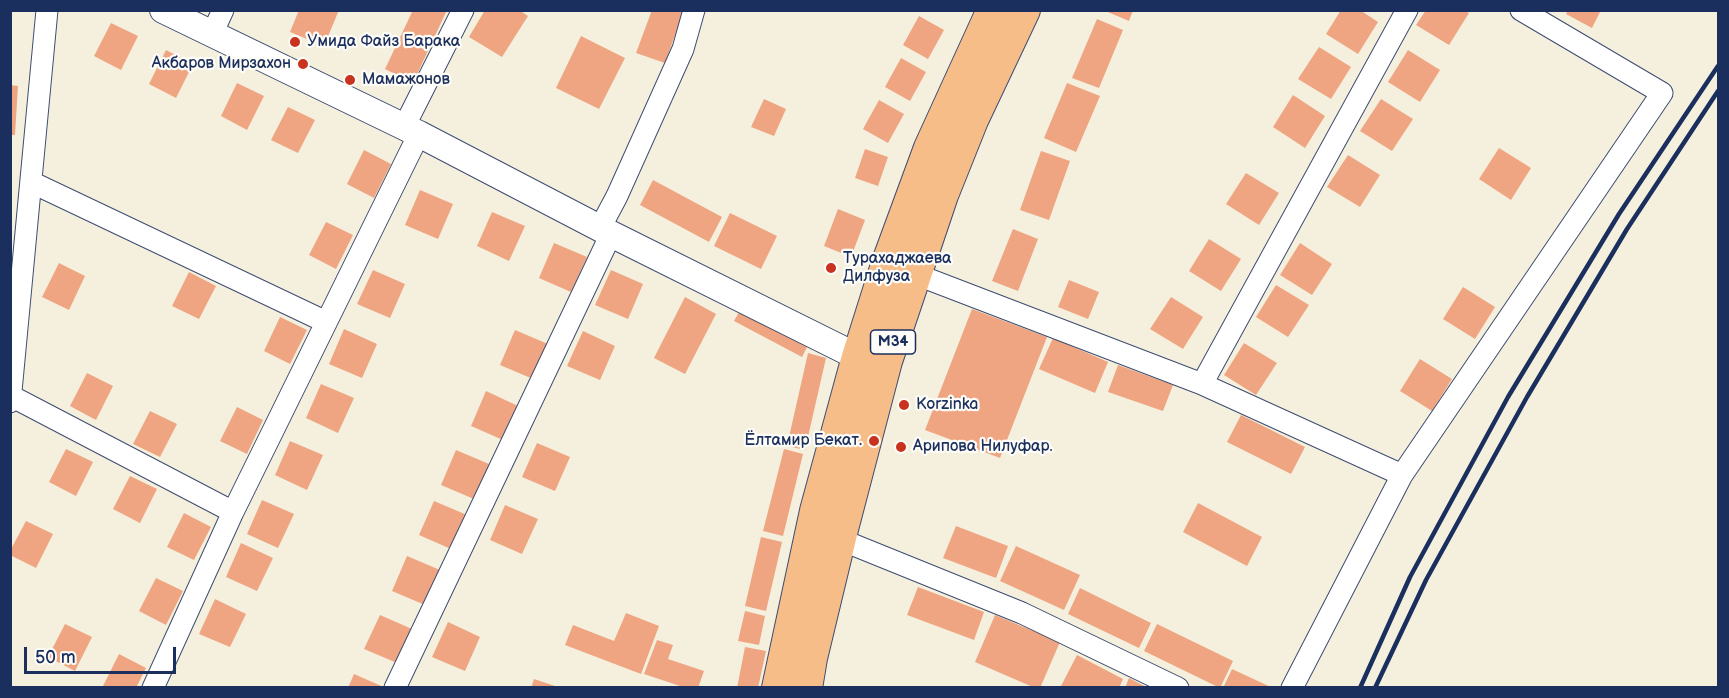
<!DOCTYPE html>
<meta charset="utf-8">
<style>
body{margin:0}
#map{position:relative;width:1729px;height:698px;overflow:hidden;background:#f4f0dd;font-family:"Balsamiq Sans",sans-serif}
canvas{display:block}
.frame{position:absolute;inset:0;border:12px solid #1b2f5e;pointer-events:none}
.scale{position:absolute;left:24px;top:647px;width:152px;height:27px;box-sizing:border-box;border:3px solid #1b2f5e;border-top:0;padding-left:8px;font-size:18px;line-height:21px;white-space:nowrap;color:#1b2f5e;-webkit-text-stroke:4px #fdfcf7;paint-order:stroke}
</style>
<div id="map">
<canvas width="1729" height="698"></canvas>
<div class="frame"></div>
<div class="scale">50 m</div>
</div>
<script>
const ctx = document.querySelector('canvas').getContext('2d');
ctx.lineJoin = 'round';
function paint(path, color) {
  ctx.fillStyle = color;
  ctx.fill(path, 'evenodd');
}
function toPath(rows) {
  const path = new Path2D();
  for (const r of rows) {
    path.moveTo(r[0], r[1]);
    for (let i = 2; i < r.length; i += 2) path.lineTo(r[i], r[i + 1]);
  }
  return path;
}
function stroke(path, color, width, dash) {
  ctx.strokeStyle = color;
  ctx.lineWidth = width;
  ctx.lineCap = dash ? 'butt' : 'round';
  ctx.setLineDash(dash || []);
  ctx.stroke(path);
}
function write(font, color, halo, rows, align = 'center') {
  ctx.font = font + ' "Balsamiq Sans",sans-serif';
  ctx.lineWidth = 4.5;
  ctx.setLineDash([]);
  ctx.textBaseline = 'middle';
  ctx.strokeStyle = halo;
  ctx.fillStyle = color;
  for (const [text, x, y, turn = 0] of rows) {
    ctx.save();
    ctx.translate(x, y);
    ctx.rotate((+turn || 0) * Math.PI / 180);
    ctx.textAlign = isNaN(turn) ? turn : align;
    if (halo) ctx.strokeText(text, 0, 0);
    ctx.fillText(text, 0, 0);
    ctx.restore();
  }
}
paint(toPath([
 [299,10,339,10,324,46,290,32],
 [413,10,447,10,413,83,385,69],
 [485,10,519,10,528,16,502,57,469,37],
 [652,10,684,10,665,63,636,53],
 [1103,10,1133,10,1129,21],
 [1341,10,1360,10,1378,22,1358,54,1326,34],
 [1426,10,1464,10,1469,13,1449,45,1416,25],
 [1568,10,1601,10,1592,28,1566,14],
 [919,16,944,30,928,59,903,45],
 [1097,19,1123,30,1099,88,1072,78],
 [111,23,138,36,121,70,94,56],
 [581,36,625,58,599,109,556,88],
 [1319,47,1351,67,1331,99,1298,79],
 [166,50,193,64,176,98,149,84],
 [1408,50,1440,70,1420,102,1388,82],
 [901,58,926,72,910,101,885,87],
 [237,83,264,96,247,130,221,116],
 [1067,83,1100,96,1076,152,1044,138],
 [10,85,18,86,15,135,10,135],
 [1293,95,1325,116,1305,148,1273,127],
 [764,99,786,109,774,136,751,127],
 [1381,99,1413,119,1392,151,1360,131],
 [879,100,904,114,888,143,863,129],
 [288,107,315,120,298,153,271,140],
 [1499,148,1531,168,1511,200,1479,179],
 [865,149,888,157,878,186,855,178],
 [364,150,391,164,374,198,347,184],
 [1041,151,1070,161,1049,220,1020,210],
 [1348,155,1380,175,1360,207,1327,187],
 [1246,173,1279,193,1259,225,1226,204],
 [653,180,722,217,709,242,640,205],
 [420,190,453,204,438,239,405,225],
 [838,209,865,220,851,257,824,246],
 [492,212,525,226,509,261,477,246],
 [730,213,777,236,761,269,714,246],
 [326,222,353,235,336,269,309,255],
 [1013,229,1038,239,1018,291,992,281],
 [1209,239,1241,259,1221,291,1189,271],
 [554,243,587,257,571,292,539,278],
 [1300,243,1332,264,1312,295,1280,275],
 [59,263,85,276,69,310,42,297],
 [373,270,405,284,390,318,357,304],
 [611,270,643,284,628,319,595,305],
 [189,272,216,286,199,319,172,306],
 [1069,280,1099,292,1088,319,1058,307],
 [1276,285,1309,305,1288,337,1256,317],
 [1463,287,1495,307,1475,339,1443,319],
 [685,297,716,314,685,374,654,358],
 [1171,297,1203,317,1183,349,1150,329],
 [972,309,1047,337,1000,458,925,430],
 [739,312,807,347,802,357,734,321],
 [280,317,307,330,290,364,264,351],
 [344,329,377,344,362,378,329,364],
 [515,330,548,344,533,379,500,365],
 [583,331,615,346,600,380,567,366],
 [1053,338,1108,362,1095,393,1039,369],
 [1244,343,1277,363,1256,395,1224,375],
 [808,353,826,358,805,450,787,446],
 [1420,359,1452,379,1432,411,1400,391],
 [1118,365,1173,385,1163,411,1108,392],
 [87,373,113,386,96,420,70,406],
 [321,384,354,398,338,433,306,418],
 [486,391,518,406,503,440,471,426],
 [237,407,263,420,247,454,220,441],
 [150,411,177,424,160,457,133,444],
 [1241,415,1305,447,1291,474,1227,442],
 [290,441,323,455,307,490,275,475],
 [537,443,570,457,555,491,522,477],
 [66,449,93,462,76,496,49,482],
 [784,449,803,454,783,536,763,531],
 [456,450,489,464,474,499,441,485],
 [130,476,157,489,140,523,113,509],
 [262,500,294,514,278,548,247,534],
 [434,501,467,515,451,549,419,535],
 [1198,503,1262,537,1247,566,1183,532],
 [505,505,538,519,522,554,490,540],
 [184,513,211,527,194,560,167,547],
 [26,521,53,534,36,568,10,555,10,551],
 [956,526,1008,546,996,578,943,558],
 [761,537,782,542,766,611,745,606],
 [241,543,273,558,257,591,226,577],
 [1016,546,1080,575,1064,610,1000,581],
 [407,556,440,570,425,605,392,591],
 [156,578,183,591,166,625,139,611],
 [918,587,984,612,974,640,907,615],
 [1080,588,1151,623,1139,648,1068,614],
 [215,599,246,614,230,647,199,634],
 [745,611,765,616,759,645,738,641],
 [626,613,659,626,641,674,565,645,573,625,614,641],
 [380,615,412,629,397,663,364,649],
 [995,615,1060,642,1040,688,1035,688,975,662],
 [448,622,480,637,465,671,432,657],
 [65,624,92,637,75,671,48,657],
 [1157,624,1233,661,1220,688,1144,651],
 [657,640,673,645,668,659,704,671,698,688,686,688,644,674],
 [745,647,766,651,758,688,737,688],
 [119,654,146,668,136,688,102,688],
 [1077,655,1123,679,1119,688,1060,688],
 [1232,669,1273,688,1223,688],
 [354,674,386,688,348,688],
 [1129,678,1148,688,1125,688],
 [534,679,558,687,557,688,531,688]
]), '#efa582');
const minor = toPath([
 [212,34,223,10],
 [404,127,463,10],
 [31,182,326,322],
 [600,228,617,196,683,49,694,10],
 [915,274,1202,384,1402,475],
 [1202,384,1407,10],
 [11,396,233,512],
 [10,402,47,10],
 [839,539,1022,613,1178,688],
 [153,688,233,512,419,134],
 [395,688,611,234],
 [1292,688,1402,475,1662,93,1521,10]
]);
const tertiary = toPath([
 [163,10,419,134,611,234,858,357]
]);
const primary = toPath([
 [778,688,816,511,858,357,888,262,930,148,993,10],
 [806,688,811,658,843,525,886,361,942,195,972,120,1024,10]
]);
stroke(minor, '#3c4c71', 23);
stroke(tertiary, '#3c4c71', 28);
stroke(primary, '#3c4c71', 34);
stroke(minor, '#fff', 21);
stroke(tertiary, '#fff', 26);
stroke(primary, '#f7bd88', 32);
stroke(toPath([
 [1360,688,1410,577,1508,397,1619,214,1718,66],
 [1375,688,1426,580,1527,397,1627,229,1718,91]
]), '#1b2f5e', 4.5);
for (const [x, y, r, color] of [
 [295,42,6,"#c8321e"],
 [303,64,6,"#c8321e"],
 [350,80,6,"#c8321e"],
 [831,268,6,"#c8321e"],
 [904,405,6,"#c8321e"],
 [874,441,6,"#c8321e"],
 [901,447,6,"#c8321e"]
]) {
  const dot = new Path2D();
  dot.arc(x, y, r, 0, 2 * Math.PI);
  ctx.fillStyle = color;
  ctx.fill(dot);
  stroke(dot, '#fdfcf7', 2);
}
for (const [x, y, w] of [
 [893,342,45]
]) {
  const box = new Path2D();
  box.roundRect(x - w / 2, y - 12, w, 24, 4.5);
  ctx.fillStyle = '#fdfcf7';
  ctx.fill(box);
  stroke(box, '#1b2f5e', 1.5);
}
write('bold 15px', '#1b2f5e', null, [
 ["M34",893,342]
]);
write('16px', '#1b2f5e', '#fdfcf7', [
 ["Умида Файз Барака",307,42],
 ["Акбаров Мирзахон",291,64,"right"],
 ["Мамажонов",362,80],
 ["Турахаджаева",843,259],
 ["Дилфуза",843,277],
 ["Korzinka",916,405],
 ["Ёлтамир Бекат.",862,441,"right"],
 ["Арипова Нилуфар.",913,447]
], 'left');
</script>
